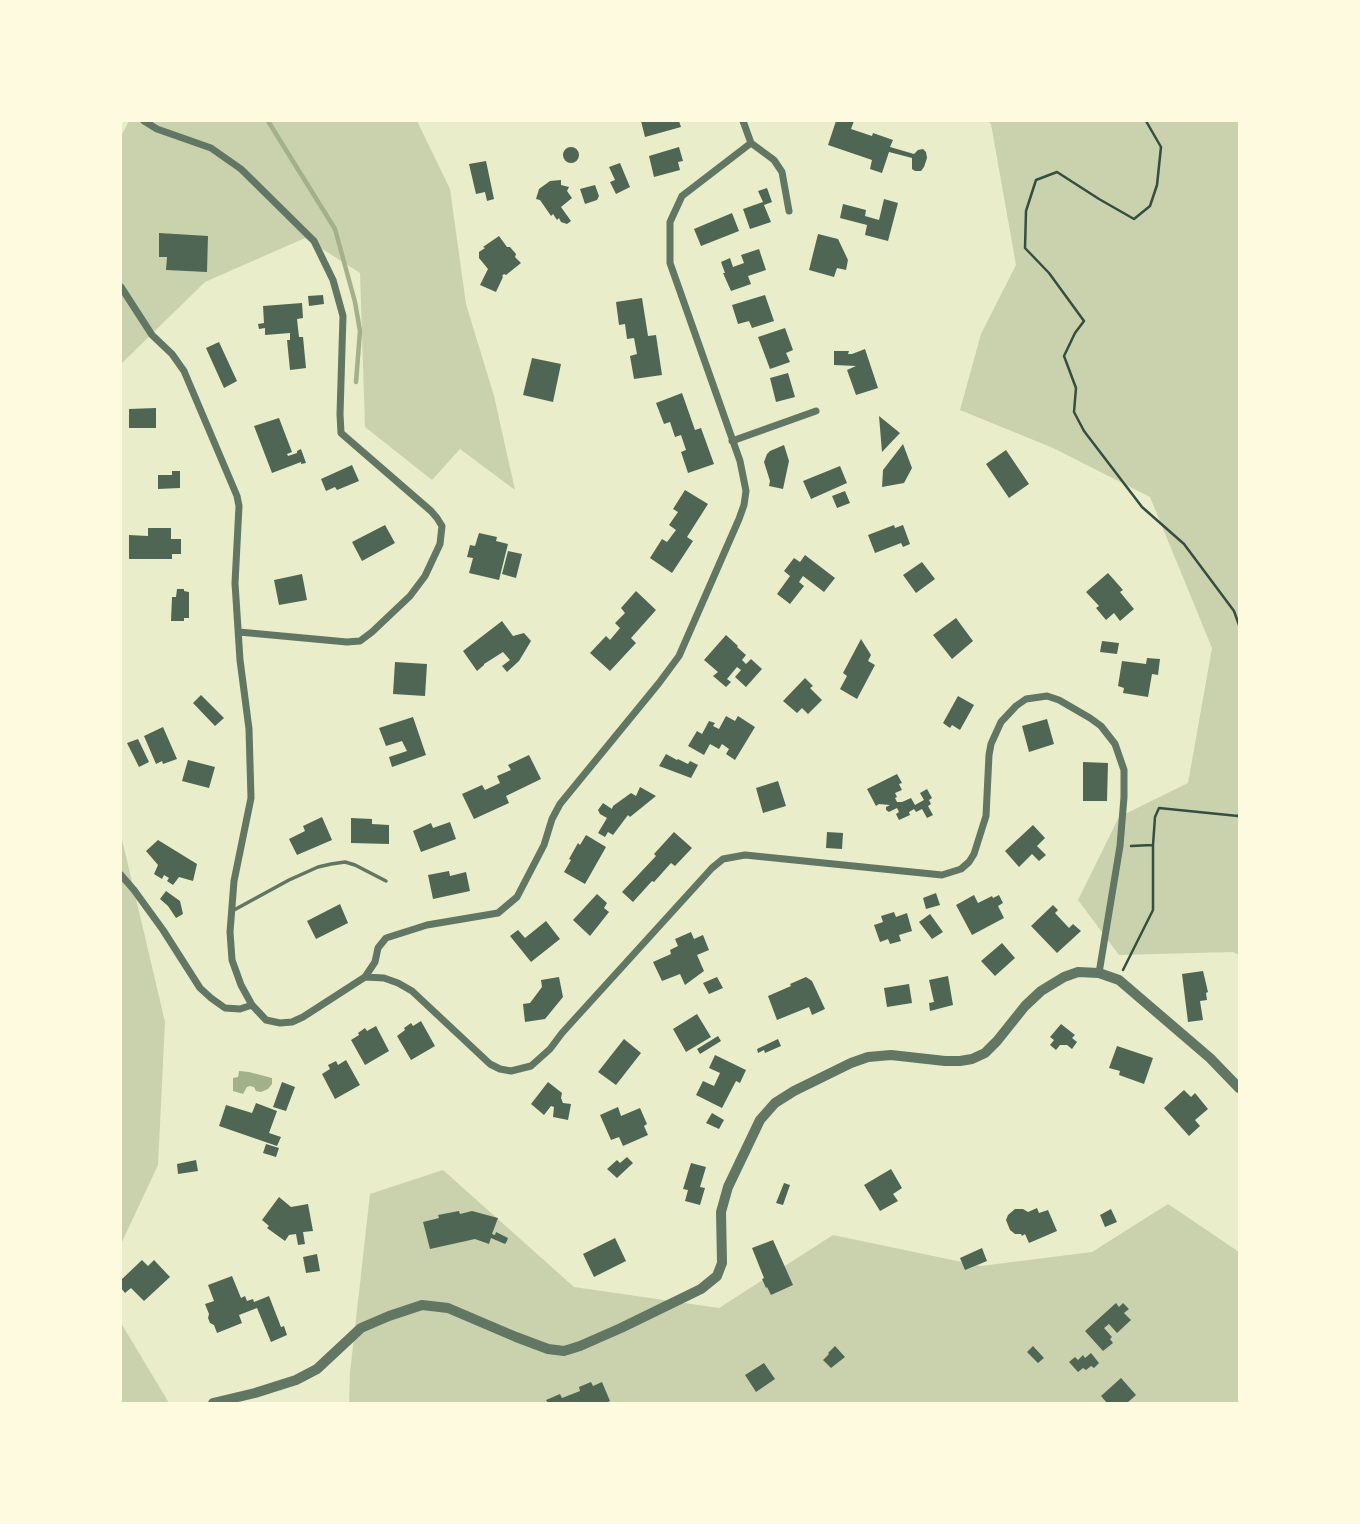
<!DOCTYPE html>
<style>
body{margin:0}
#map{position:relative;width:1360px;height:1524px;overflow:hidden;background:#e9edc9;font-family:Lato,sans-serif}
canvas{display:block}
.frame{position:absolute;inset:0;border:122px solid #fefae0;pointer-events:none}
</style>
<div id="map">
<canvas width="1360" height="1524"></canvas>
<div class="frame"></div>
</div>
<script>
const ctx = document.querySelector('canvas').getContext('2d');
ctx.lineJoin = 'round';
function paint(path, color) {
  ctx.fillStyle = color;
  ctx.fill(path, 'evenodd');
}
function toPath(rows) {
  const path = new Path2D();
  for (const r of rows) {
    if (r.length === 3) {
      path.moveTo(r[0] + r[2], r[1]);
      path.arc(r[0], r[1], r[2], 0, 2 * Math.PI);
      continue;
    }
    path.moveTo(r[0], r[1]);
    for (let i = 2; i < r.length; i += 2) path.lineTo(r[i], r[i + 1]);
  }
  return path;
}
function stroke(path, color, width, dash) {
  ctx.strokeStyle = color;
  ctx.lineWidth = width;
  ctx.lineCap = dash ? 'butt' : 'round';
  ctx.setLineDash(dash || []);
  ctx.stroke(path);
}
paint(toPath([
 [129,121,417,121,450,189,466,304,494,396,515,490,460,449,432,480,365,427,360,273,305,238,205,282,121,364,121,136],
 [987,121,1239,121,1239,955,1233,952,1119,955,1078,900,1119,817,1188,783,1212,648,1150,497,1053,448,960,410,981,334,1016,265,991,124],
 [121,835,165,1022,158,1165,121,1244],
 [443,1170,574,1287,719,1308,833,1235,981,1266,1092,1252,1168,1204,1239,1252,1239,1403,349,1403,350,1373,370,1194],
 [121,1323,169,1403,121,1403]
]), '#cad2ad');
paint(toPath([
 [239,1071,249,1072,272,1078,272,1084,268,1089,261,1092,256,1091,254,1087,250,1086,247,1087,243,1094,233,1091,233,1078,238,1077]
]), '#a3b18a');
stroke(toPath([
 [268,121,335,229,355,302,360,331,356,382]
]), '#a3b18a', 4.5);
paint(toPath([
 [641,121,679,121,681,127,645,137],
 [836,121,854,121,851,129,872,136,873,133,893,140,890,147,914,154,918,150,923,149,926,152,927,158,924,167,921,171,915,171,912,169,912,158,889,152,882,173,870,169,872,160,828,145],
 [679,147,683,161,678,162,680,170,654,177,649,156],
 [571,155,8],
 [486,161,494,199,487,201,485,192,476,194,469,164],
 [620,163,630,187,616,194,610,182,615,180,609,167],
 [561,180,561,185,569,187,567,191,572,198,561,207,571,221,567,224,561,222,559,218,557,220,553,214,551,216,540,200,536,199,539,189,550,181],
 [595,185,599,196,597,200,585,204,580,189],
 [767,188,772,202,764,205,771,222,750,229,743,209,763,202,758,191],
 [884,199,898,203,888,241,865,235,867,225,840,218,843,204,866,210,865,216,879,220],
 [732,213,739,231,701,246,694,229],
 [159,233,208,236,207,272,166,270,167,257,159,257],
 [818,234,838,239,848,260,846,270,837,268,834,277,809,270],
 [499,236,507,247,510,247,516,254,515,257,521,263,506,275,504,274,502,276,503,277,496,292,480,285,488,269,479,258,479,252,485,248,483,247],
 [759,249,766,270,748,276,751,284,731,291,723,273,725,273,721,262,730,258,733,267,744,263,741,255],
 [323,295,324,304,309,306,308,296],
 [765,295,774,321,752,328,749,321,738,324,732,305],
 [642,298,648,336,656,335,662,375,634,379,630,356,637,354,634,338,627,339,625,324,619,325,616,302],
 [302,303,303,318,297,319,299,337,303,337,306,368,290,370,287,340,290,340,290,333,265,335,265,328,259,329,258,324,264,323,263,306],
 [785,328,793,350,786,353,790,362,770,369,758,337],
 [219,342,237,381,224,388,206,348],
 [865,349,878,388,856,395,847,370,856,366,834,365,834,351,849,351,848,354,852,354],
 [532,358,561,364,553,402,523,395],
 [788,373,795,397,776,402,770,378],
 [682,393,695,430,701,428,714,464,688,473,681,452,686,450,681,435,675,437,670,422,664,424,656,403],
 [156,408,156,428,129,428,129,409],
 [879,416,900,433,882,452],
 [279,418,292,452,287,454,288,456,297,453,297,451,301,449,306,463,301,464,301,462,272,473,254,426],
 [903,444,912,468,904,483,882,487,883,470],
 [784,445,789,461,783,489,769,486,770,481,764,462,767,454,770,451],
 [1006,450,1029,484,1009,498,986,464],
 [352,465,359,481,337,490,335,487,326,491,321,479],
 [840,466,847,483,811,499,803,481],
 [172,471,180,471,180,488,158,489,158,475,172,475],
 [685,490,708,504,687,537,693,541,672,573,650,558,662,539,667,542,676,530,669,525,678,512,673,509],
 [845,491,850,503,837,508,832,496],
 [385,525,395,543,362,561,352,542],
 [894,525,895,528,903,525,910,544,903,547,901,543,875,553,868,535],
 [148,528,171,528,171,539,181,539,181,554,172,554,172,559,129,559,129,535,148,536],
 [479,533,497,537,496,541,508,544,499,580,469,573,473,558,467,557,470,545,475,546],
 [508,551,522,554,516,578,502,574],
 [805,555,835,578,824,592,803,576,799,582,804,586,790,604,777,594,790,576,784,571,794,558,800,562],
 [922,562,935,579,916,593,903,575],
 [1108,573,1123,590,1120,592,1134,609,1120,621,1114,613,1106,620,1096,608,1099,606,1086,592],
 [302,574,307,600,279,605,274,580],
 [177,589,184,589,184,591,189,592,189,618,184,618,184,621,171,621,172,597,176,597],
 [636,591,656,610,631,638,636,643,610,671,590,653,606,636,610,640,620,628,615,623,625,613,621,608],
 [956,618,973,641,952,659,933,635],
 [502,621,513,636,524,633,531,641,519,661,507,672,502,666,510,660,503,652,484,664,484,665,477,671,463,651],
 [726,635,738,646,737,647,746,655,742,660,746,664,751,659,762,669,746,687,735,677,741,670,737,667,727,679,731,682,726,687,713,676,718,672,704,660],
 [861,639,871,655,868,661,875,665,857,699,840,689,847,676,843,673],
 [1102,641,1119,643,1117,654,1100,652],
 [1147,658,1160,659,1158,675,1152,674,1148,697,1123,693,1124,688,1118,686,1122,661,1146,664],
 [395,662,427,664,425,696,393,694],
 [805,678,813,686,810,688,822,700,808,714,802,708,797,713,783,701],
 [201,695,224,718,215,726,193,703],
 [958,696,974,705,960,730,952,725,950,728,943,723],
 [726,716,735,721,738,716,755,727,735,760,726,754,729,749,722,744,719,749,710,744,704,755,688,746,697,731,702,734,709,721,715,723,713,726,719,729],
 [413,717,426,755,392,767,389,757,407,751,402,741,386,746,379,728],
 [1047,719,1054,744,1029,752,1022,726],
 [163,727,177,759,163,764,162,761,156,764,144,736],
 [138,739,149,762,139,767,127,743],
 [666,754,677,760,678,759,688,764,690,761,698,765,691,778,659,766],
 [529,755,541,779,506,796,509,803,474,819,462,794,482,785,485,790,500,783,497,776,511,770,508,765],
 [188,760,215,767,209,788,182,781],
 [1083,762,1108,763,1107,801,1083,801],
 [897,774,902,783,899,784,902,790,895,793,897,797,895,798,897,802,902,802,911,798,915,805,924,800,920,793,927,789,932,798,929,800,931,804,928,806,933,815,927,818,922,809,916,812,914,809,909,812,910,815,899,820,896,814,899,812,897,808,889,812,886,810,886,807,890,805,879,804,876,806,867,789],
 [778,781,786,806,763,813,756,788],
 [640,787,656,796,630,817,628,815,613,835,608,832,605,837,598,833,607,818,600,814,598,810,603,803,612,809,613,806,631,793,636,796],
 [322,817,332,840,297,855,289,839,305,831,303,826],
 [351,818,372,819,372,824,389,825,389,844,351,843],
 [450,822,456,839,421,852,413,831,431,823,433,828],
 [1033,825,1045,838,1037,846,1046,855,1039,861,1032,854,1019,867,1005,851],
 [674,832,692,848,675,866,671,863,654,882,652,881,633,902,622,892,656,856,654,854],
 [827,832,843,833,842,849,826,848],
 [586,835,606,847,585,884,564,872,571,860,569,859,578,843,580,845],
 [158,840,197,864,193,881,179,877,173,885,167,881,169,878,164,875,162,879,154,874,158,865,146,851],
 [449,871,450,876,466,872,470,891,433,899,428,875],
 [166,891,180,901,183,914,176,918,168,906,160,899],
 [936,893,940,905,926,909,923,898],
 [597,894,607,903,604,908,609,912,590,936,573,920],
 [974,895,978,903,992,896,993,898,999,895,1003,903,998,906,1004,918,972,935,956,905],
 [340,904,348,923,316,939,307,921],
 [1053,905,1058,910,1055,913,1069,928,1073,924,1081,931,1057,953,1031,926],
 [894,912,896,917,907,913,912,931,899,935,901,941,890,944,888,939,880,942,874,925,883,922,881,916],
 [930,914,943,932,932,939,919,922],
 [546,921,560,939,531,962,510,936,518,930,525,938],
 [691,932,694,939,703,935,709,950,697,955,704,971,685,985,680,974,662,981,653,962,671,954,670,950,678,946,675,939],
 [1002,943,1015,958,995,976,981,961],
 [1203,971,1208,992,1206,993,1207,1000,1200,1001,1203,1020,1188,1022,1182,974],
 [948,976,953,1005,930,1011,929,1003,934,1002,929,980],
 [559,977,563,997,545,1019,525,1022,523,1004,530,1003,542,987,541,980],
 [717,977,723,988,709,994,703,983],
 [806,977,812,981,825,1009,812,1015,809,1007,777,1020,768,996,791,986,790,984],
 [909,984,912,1003,887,1007,884,988],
 [697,1014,711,1037,686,1052,673,1029],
 [421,1021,435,1046,411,1060,397,1036,405,1030,404,1028,411,1023,413,1026],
 [1061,1024,1075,1035,1072,1038,1077,1042,1072,1049,1067,1045,1060,1045,1056,1050,1050,1045,1054,1040,1050,1037],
 [376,1026,389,1051,365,1065,351,1040,359,1035,358,1033,365,1028,367,1031],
 [718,1036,721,1041,700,1054,697,1049],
 [624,1039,641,1053,616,1085,598,1072],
 [778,1039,781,1046,765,1053,764,1050,758,1053,757,1049],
 [1117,1046,1153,1058,1144,1084,1119,1075,1120,1071,1109,1068],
 [715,1055,746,1070,740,1083,736,1081,722,1108,696,1095,703,1081,714,1086,720,1073,709,1068],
 [346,1060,360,1085,335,1099,322,1074,330,1069,328,1065,336,1061,338,1065],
 [282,1082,295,1087,286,1111,273,1107],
 [548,1082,562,1093,561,1098,563,1103,571,1104,568,1120,553,1117,554,1107,551,1106,544,1115,531,1104],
 [1184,1090,1191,1097,1195,1093,1208,1109,1195,1120,1200,1126,1189,1136,1164,1108],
 [256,1103,277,1111,269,1133,281,1137,277,1146,219,1126,226,1105,252,1113],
 [618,1107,621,1116,640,1108,647,1124,644,1126,648,1135,623,1146,619,1137,611,1140,600,1115],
 [712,1113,724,1120,719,1129,706,1123],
 [266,1144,279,1148,276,1157,263,1153],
 [627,1157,633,1163,617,1178,607,1169,617,1160,620,1163],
 [196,1160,198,1171,178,1174,177,1164],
 [691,1163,706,1167,700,1187,705,1188,700,1205,685,1201,688,1190,683,1189],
 [891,1169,902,1188,893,1194,898,1201,880,1211,864,1185],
 [784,1183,790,1185,783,1205,776,1203],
 [279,1197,291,1207,308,1204,313,1231,303,1232,305,1244,298,1245,296,1234,289,1235,285,1241,267,1228,269,1226,262,1220],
 [1037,1208,1039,1213,1048,1210,1057,1231,1029,1243,1025,1234,1022,1236,1021,1234,1015,1234,1010,1230,1006,1220,1008,1215,1015,1209,1023,1209,1028,1212],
 [1111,1209,1117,1222,1105,1227,1100,1215],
 [459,1211,460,1214,472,1211,498,1218,492,1234,495,1235,496,1232,508,1238,507,1241,505,1244,491,1238,489,1244,475,1239,430,1249,423,1222,439,1218,438,1215],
 [615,1238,626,1261,594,1277,583,1254],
 [773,1240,793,1285,771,1295,767,1287,766,1288,762,1279,764,1278,752,1248],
 [982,1248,987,1261,965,1270,960,1258],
 [317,1254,320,1271,306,1273,303,1257],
 [142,1260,148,1266,154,1260,170,1277,144,1301,131,1288,125,1293,121,1288,121,1280],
 [232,1276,241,1298,245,1296,247,1301,253,1299,254,1302,269,1296,281,1327,284,1326,287,1335,271,1342,257,1308,239,1315,242,1323,217,1333,214,1325,210,1323,208,1318,209,1314,205,1304,214,1301,208,1285],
 [1116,1303,1119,1307,1123,1303,1129,1309,1124,1313,1131,1320,1117,1333,1109,1324,1104,1328,1112,1337,1110,1339,1113,1343,1103,1351,1085,1331],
 [835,1346,845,1357,831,1368,823,1360,829,1354,828,1353],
 [1033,1346,1044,1358,1038,1363,1027,1352],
 [1091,1353,1099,1363,1094,1368,1091,1366,1086,1370,1083,1368,1078,1372,1069,1362,1075,1357,1078,1360,1083,1355,1085,1358],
 [764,1363,775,1379,756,1392,745,1375],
 [1121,1378,1136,1395,1127,1403,1107,1403,1101,1396],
 [591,1382,593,1386,602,1382,610,1401,606,1403,548,1403,546,1400,560,1394,562,1398,580,1391,579,1387]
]), '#4f6655');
stroke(toPath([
 [1146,121,1161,147,1157,185,1150,206,1134,219,1099,199,1057,172,1036,180,1026,211,1025,248,1049,273,1084,321,1075,333,1064,356,1076,388,1074,412,1084,431,1142,507,1184,544,1234,611,1239,625],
 [1131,846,1152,845],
 [1123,970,1153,910,1153,845,1155,817,1159,808,1238,816,1239,815]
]), '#344e41', 2.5);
stroke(toPath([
 [234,910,289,880,318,867,331,864,345,862,355,865,386,881]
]), '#617663', 3.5);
stroke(toPath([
 [144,121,157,129,211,148,241,169,314,241,333,280,343,316,340,414,341,433,431,511,437,518,442,526,440,544,425,576,410,596,372,632,360,641,347,642,239,632],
 [751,143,774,160,782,172,789,211],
 [121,287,152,335,172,354,184,371,237,496,239,506,235,583,240,660,249,729,251,798,234,881,230,932,232,960,241,985,252,1005,266,1020,280,1023,292,1022,303,1017,365,977,375,962,378,948,386,938,427,925,498,913,517,897,544,845,552,819,560,804,659,683,679,656,739,519,744,505,746,491,740,461,670,263,670,222,682,196,751,143,743,121],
 [732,441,816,411],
 [121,875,134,890,163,930,200,988,211,998,225,1008,240,1009,252,1005],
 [365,977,384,978,398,983,412,991,490,1064,500,1069,511,1071,531,1066,550,1049,562,1033,712,868,723,859,745,855,942,875,961,869,969,862,974,854,986,816,989,755,991,744,1001,722,1016,706,1026,699,1047,696,1059,700,1090,718,1101,726,1115,744,1124,770,1124,797,1120,846,1099,973]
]), '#617663', 7);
stroke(toPath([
 [213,1403,255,1393,296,1380,317,1369,361,1328,389,1316,422,1305,448,1308,516,1337,548,1349,564,1351,580,1346,621,1328,701,1289,717,1276,722,1263,721,1212,728,1187,760,1120,775,1103,794,1091,851,1063,868,1057,891,1055,945,1061,960,1061,972,1059,985,1053,997,1041,1025,1006,1041,991,1064,977,1078,972,1099,973,1119,980,1210,1058,1239,1088]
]), '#617663', 10);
</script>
